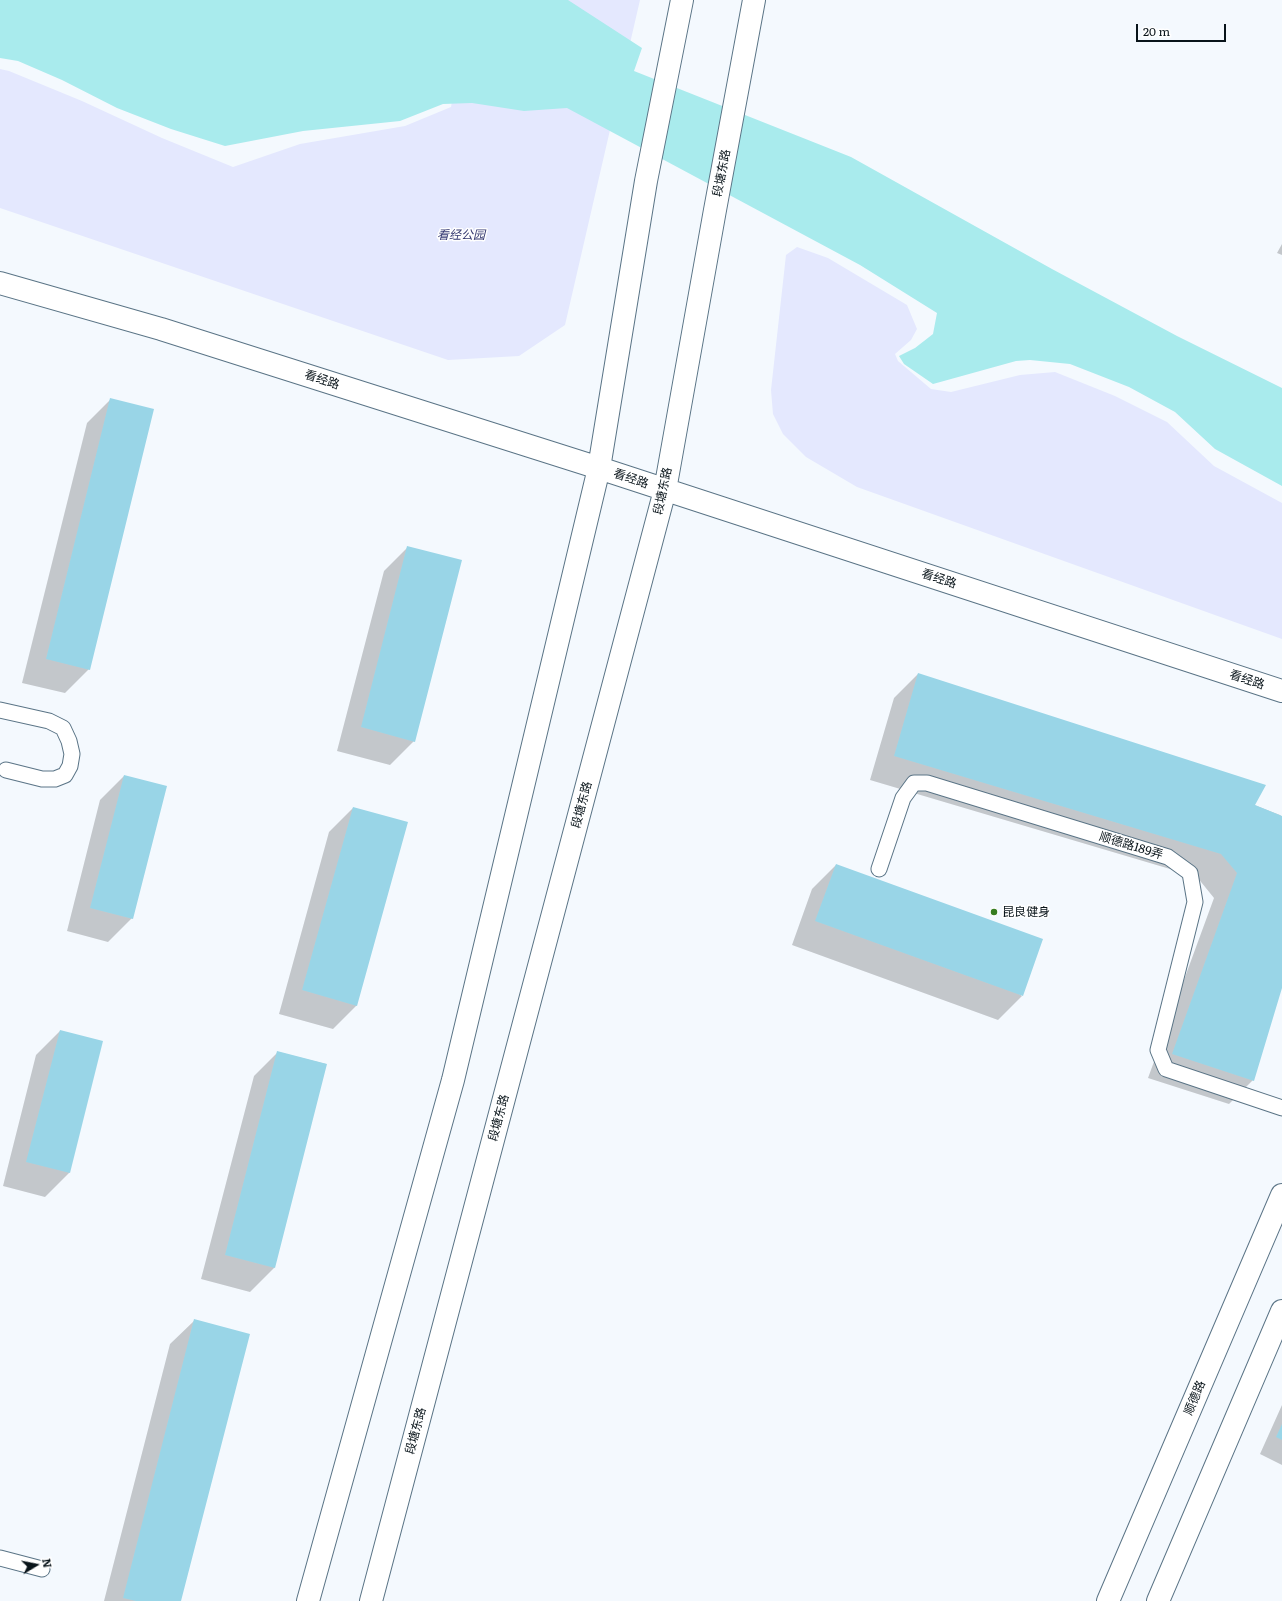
<!DOCTYPE html>
<meta charset="utf-8">
<style>
body{margin:0}
#map{position:relative;width:1282px;height:1601px;overflow:hidden;background:#f4f9fe;font-family:Literata,serif}
canvas{display:block}
.north{position:absolute;left:16px;top:1545px;width:40px;height:40px;-webkit-text-stroke:3px #fff;paint-order:stroke;rotate:80deg;font-size:11px;font-weight:700;line-height:16px;text-align:center;color:#09141a}
.north::after{content:'';display:block;margin:auto;width:14px;height:18px;background:#09141a;clip-path:polygon(50% 0,100% 100%,50% 72%,0 100%)}
.scale{position:absolute;left:1136px;top:24px;width:90px;height:18px;box-sizing:border-box;border:2px solid #09141a;border-top:0;padding-left:5px;font-size:12px;line-height:14px;white-space:nowrap;color:#09141a;-webkit-text-stroke:3px #fff;paint-order:stroke}
</style>
<div id="map">
<canvas width="1282" height="1601"></canvas>
<div class="north">N</div>
<div class="scale">20 m</div>
</div>
<script>
const ctx = document.querySelector('canvas').getContext('2d');
ctx.lineJoin = 'round';
function paint(path, color) {
  ctx.fillStyle = color;
  ctx.fill(path, 'evenodd');
}
function toPath(rows) {
  const path = new Path2D();
  for (const r of rows) {
    path.moveTo(r[0], r[1]);
    for (let i = 2; i < r.length; i += 2) path.lineTo(r[i], r[i + 1]);
  }
  return path;
}
function stroke(path, color, width, dash) {
  ctx.strokeStyle = color;
  ctx.lineWidth = width;
  ctx.lineCap = dash ? 'butt' : 'round';
  ctx.setLineDash(dash || []);
  ctx.stroke(path);
}
function write(font, color, halo, rows, align = 'center') {
  ctx.font = font + ' Literata,"Noto Sans SC",serif';
  ctx.lineWidth = 3;
  ctx.setLineDash([]);
  ctx.textBaseline = 'middle';
  ctx.strokeStyle = halo;
  ctx.fillStyle = color;
  for (const [text, x, y, turn = 0] of rows) {
    ctx.save();
    ctx.translate(x, y);
    ctx.rotate((+turn || 0) * Math.PI / 180);
    ctx.textAlign = isNaN(turn) ? turn : align;
    if (halo) ctx.strokeText(text, 0, 0);
    ctx.fillText(text, 0, 0);
    ctx.restore();
  }
}
paint(toPath([
 [470,0,640,0,565,325,519,356,448,360,0,208,0,69,9,71,82,101,162,138,233,167,300,144,405,126,451,107],
 [797,247,828,258,907,305,917,329,911,340,895,354,898,361,931,389,951,392,1020,375,1055,372,1115,396,1167,422,1214,466,1282,503,1282,639,857,487,806,457,783,434,773,414,771,390,786,255]
]), '#e4e8fe');
paint(toPath([
 [0,0,568,0,642,48,634,71,851,157,1052,269,1177,336,1282,388,1282,486,1215,449,1175,412,1129,387,1070,364,1030,360,1016,361,933,384,904,364,899,356,915,348,933,334,937,313,860,265,567,108,524,111,472,103,443,104,400,121,303,131,225,146,171,129,117,108,62,80,18,61,0,58]
]), '#a9ebed');
paint(toPath([
 [1282,244,1282,255,1277,253],
 [111,399,89,669,65,693,22,683,87,423],
 [408,547,414,741,390,765,337,751,384,571],
 [918,674,1280,815,1282,817,1282,984,1253,1080,1229,1104,1148,1078,1214,898,1197,877,870,780,894,698],
 [124,776,132,918,108,942,67,931,100,800],
 [353,808,357,1005,333,1029,279,1014,329,832],
 [836,865,1022,996,998,1020,792,945,812,889],
 [60,1031,102,1042,69,1173,45,1197,3,1186,36,1055],
 [278,1052,326,1064,274,1268,250,1292,201,1279,254,1076],
 [195,1320,180,1601,104,1601,170,1344],
 [1282,1405,1282,1465,1260,1454]
]), '#0003');
paint(toPath([
 [110,398,154,409,90,670,46,659],
 [407,546,462,560,415,742,361,727],
 [918,673,1266,785,1255,805,1282,816,1282,988,1254,1081,1172,1054,1237,873,1221,854,894,756],
 [124,775,167,786,133,919,90,908],
 [353,807,408,822,357,1006,302,990],
 [836,864,1043,939,1023,996,815,921],
 [60,1030,103,1041,70,1173,26,1162],
 [277,1051,327,1064,275,1268,225,1255],
 [194,1319,250,1334,181,1601,136,1601,123,1598],
 [1282,1424,1282,1440,1276,1437]
]), '#99d5e7');
const service = toPath([
 [0,710,49,721,63,728,69,741,72,754,70,766,65,775,55,779,42,779,6,770],
 [879,869,903,798,914,783,927,783,1168,857,1190,873,1195,902,1158,1050,1166,1069,1282,1108],
 [0,1558,42,1569]
]);
const minor = toPath([
 [1108,1601,1282,1195],
 [1158,1601,1282,1311]
]);
const secondary = toPath([
 [0,283,161,329,599,468,1282,691],
 [308,1601,453,1080,599,468,646,181,682,0],
 [371,1601,665,490,715,210,754,0]
]);
stroke(service, '#5a7486', 17);
stroke(minor, '#5a7486', 24);
stroke(secondary, '#5a7486', 24);
stroke(service, '#fff', 15);
stroke(minor, '#fff', 22);
stroke(secondary, '#fff', 22);
for (const [x, y, r, color] of [
 [994,912,4,"#377d20"]
]) {
  const dot = new Path2D();
  dot.arc(x, y, r, 0, 2 * Math.PI);
  ctx.fillStyle = color;
  ctx.fill(dot);
  stroke(dot, '#fff', 1.5);
}
write('12px', '#09141a', '#fff', [
 ["段塘东路",722,173,-79],
 ["看经路",322,380,18],
 ["看经路",631,479,19],
 ["段塘东路",663,491,-78],
 ["看经路",939,579,18],
 ["看经路",1247,680,18],
 ["段塘东路",582,805,-75],
 ["顺德路189弄",1131,846,17],
 ["段塘东路",499,1118,-75],
 ["顺德路",1195,1398,-67],
 ["段塘东路",416,1431,-75]
]);
write('italic 12px', '#353971', '#fff', [
 ["看经公园",461,235]
]);
write('12px', '#09141a', '#fff', [
 ["昆良健身",1002,912]
], 'left');
</script>
